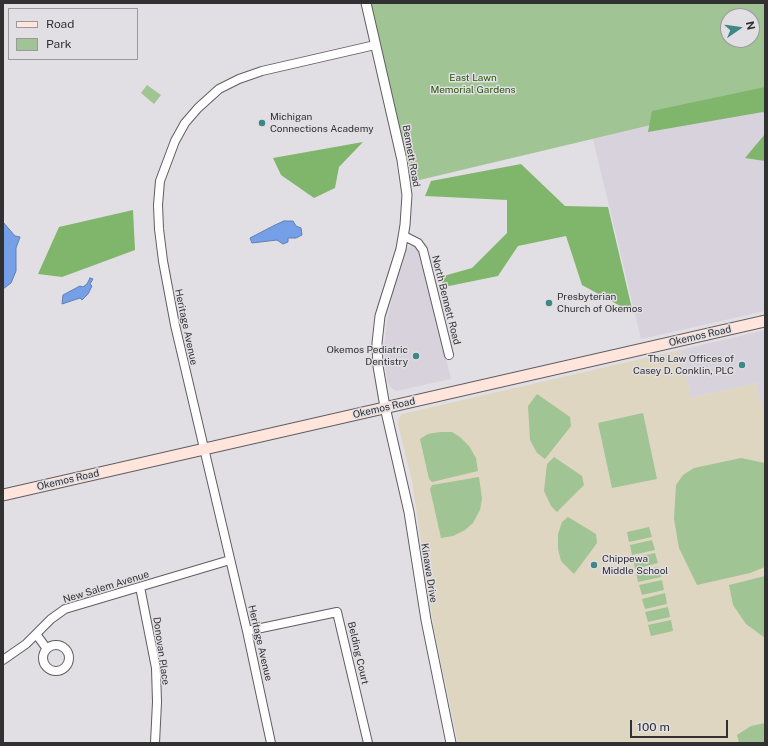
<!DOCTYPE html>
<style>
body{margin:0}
#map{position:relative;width:768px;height:746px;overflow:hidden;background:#e1dfe3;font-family:"Public Sans",sans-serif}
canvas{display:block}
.frame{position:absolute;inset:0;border:4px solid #323132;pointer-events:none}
.legend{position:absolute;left:8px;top:8px;width:130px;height:52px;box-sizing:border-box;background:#e1dfe3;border:1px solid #9b999c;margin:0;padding:5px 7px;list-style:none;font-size:12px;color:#323132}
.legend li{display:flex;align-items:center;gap:8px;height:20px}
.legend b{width:20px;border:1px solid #9b999c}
.north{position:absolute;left:720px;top:8px;width:40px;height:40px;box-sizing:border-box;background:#e1dfe3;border:1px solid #9b999c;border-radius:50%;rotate:77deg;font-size:11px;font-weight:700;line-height:16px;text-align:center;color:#323132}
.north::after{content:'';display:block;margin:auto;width:14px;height:18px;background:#3f8786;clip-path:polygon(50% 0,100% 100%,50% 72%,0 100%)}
.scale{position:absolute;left:630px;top:720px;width:98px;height:18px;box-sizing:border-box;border:2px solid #323132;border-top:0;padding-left:5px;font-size:12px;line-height:14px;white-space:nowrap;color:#323132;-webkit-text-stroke:3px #e1dfe3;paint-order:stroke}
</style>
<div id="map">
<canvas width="768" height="746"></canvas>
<div class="frame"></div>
<ul class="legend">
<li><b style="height:5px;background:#ffe5dc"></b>Road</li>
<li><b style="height:11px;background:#a0c493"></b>Park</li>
</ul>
<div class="north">N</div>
<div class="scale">100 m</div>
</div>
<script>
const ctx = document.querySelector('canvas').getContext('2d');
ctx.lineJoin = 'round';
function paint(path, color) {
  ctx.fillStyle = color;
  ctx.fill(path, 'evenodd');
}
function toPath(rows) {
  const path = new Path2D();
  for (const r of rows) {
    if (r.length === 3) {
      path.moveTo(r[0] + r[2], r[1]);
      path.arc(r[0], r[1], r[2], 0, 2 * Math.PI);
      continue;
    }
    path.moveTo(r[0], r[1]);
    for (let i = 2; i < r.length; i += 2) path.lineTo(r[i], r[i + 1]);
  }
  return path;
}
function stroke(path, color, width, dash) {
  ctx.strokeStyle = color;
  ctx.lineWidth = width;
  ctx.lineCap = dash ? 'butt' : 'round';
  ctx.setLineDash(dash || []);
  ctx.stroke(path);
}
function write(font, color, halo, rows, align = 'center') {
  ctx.font = font + ' "Public Sans",sans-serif';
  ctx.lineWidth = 3;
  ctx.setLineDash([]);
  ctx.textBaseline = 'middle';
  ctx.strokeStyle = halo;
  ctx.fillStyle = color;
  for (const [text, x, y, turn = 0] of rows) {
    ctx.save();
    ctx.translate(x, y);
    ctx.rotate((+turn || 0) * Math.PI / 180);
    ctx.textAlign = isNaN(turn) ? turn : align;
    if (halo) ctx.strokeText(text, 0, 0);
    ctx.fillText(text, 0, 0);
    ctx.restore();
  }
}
paint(toPath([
 [765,98,765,311,641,339,593,139],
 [414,245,418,247,423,263,451,379,396,391,391,388,387,381,384,348,386,326,393,293,407,248],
 [765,330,765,420,756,383,691,398,680,350]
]), '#d8d2dd');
paint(toPath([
 [680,350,691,398,756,383,765,420,765,743,458,743,434,629,412,481,398,424,399,418,402,414]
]), '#dfd6c1');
paint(toPath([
 [370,3,765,3,765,98,411,182],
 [728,16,752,16,752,40,728,40],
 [147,85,161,95,154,104,141,93],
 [537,394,570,417,571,426,545,459,537,453,530,440,528,406],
 [643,413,657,479,612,488,598,423],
 [440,432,452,432,460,437,469,446,476,458,478,471,432,482,429,479,420,439,428,434],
 [554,457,582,476,584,485,557,512,551,506,544,491,547,464],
 [741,458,765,463,765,567,750,573,697,585,679,548,674,519,676,485,683,475,694,468],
 [479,477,482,499,480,510,473,523,465,530,453,536,441,538,430,489,432,485],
 [568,517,596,534,597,543,574,574,561,561,558,549,558,534,562,522],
 [649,527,652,537,629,542,627,532],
 [652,540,655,550,632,555,630,545],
 [655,553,658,563,635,569,633,558],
 [658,567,661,577,638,582,636,572],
 [765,576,765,638,746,624,733,605,729,585],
 [662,580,664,590,642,595,639,585],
 [665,593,667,604,645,609,642,599],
 [668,607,670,617,648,622,645,612],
 [671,620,673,631,651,636,648,625],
 [765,723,765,743,739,743,737,735,751,726]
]), '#a0c493');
paint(toPath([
 [765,87,765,114,763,112,648,132,652,111],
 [765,134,765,161,745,158],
 [363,142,339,167,335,188,314,198,281,175,273,158],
 [521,164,565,206,608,207,633,313,582,285,566,236,518,246,498,276,444,287,440,277,472,268,507,233,507,200,425,196,431,181],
 [133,210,135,250,62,277,38,274,59,227]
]), '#80b56c');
const water = toPath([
 [284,221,293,221,296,226,301,228,302,235,296,238,288,238,288,242,283,244,277,240,252,243,250,238,275,225,284,221],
 [3,222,15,236,20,237,16,248,16,271,11,283,3,289,3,222],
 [90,278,93,279,90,284,92,286,88,294,82,300,80,298,62,304,63,295,80,286,83,287,87,284,90,278]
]);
paint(water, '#75a0e8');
stroke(water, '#617fb1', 1);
const minor = toPath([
 [404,236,418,243,423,250,449,355],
 [140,587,156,668,157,702,155,743],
 [247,631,337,612,368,743],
 [36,634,47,649],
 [56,658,13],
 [3,660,26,644,51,619,65,609,230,560],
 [271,743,247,631,175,325,163,261,159,229,158,205,160,181,175,141,185,123,198,108,219,89,239,79,262,71,375,45]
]);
const tertiary = toPath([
 [366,3,402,160,407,195,405,225,401,249,380,316,377,343,378,366,385,407,409,512,426,620,451,743]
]);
const secondary = toPath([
 [3,495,765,321]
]);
stroke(minor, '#605e61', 10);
stroke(tertiary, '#605e61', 11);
stroke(secondary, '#605e61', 13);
stroke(minor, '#fff', 8);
stroke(tertiary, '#fff', 9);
stroke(secondary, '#ffe5dc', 11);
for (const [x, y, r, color] of [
 [262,123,4,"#3f8786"],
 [549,303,4,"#3f8786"],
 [416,356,4,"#3f8786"],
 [742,365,4,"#3f8786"],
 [594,565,4,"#3f8786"]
]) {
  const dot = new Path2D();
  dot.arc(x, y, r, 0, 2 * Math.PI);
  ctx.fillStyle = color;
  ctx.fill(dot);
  stroke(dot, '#e1dfe3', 1.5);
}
write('10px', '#27580c', '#e1dfe3', [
 ["East Lawn",473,78],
 ["Memorial Gardens",473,90]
]);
write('10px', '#323132', '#e1dfe3', [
 ["Michigan",270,117],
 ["Connections Academy",270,129],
 ["Presbyterian",557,297],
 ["Church of Okemos",557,309],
 ["Okemos Pediatric",408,350,"right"],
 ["Dentistry",408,362,"right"],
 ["The Law Offices of",734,359,"right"],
 ["Casey D. Conklin, PLC",734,371,"right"],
 ["Chippewa",602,559],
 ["Middle School",602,571]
], 'left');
write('10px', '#323132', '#e1dfe3', [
 ["Bennett Road",411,156,80],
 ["North Bennett Road",446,300,76],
 ["Heritage Avenue",186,327,78],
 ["Okemos Road",700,336,-13],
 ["Okemos Road",384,408,-13],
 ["Okemos Road",68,480,-13],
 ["Kinawa Drive",429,573,81],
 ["New Salem Avenue",106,587,-17],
 ["Heritage Avenue",260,643,77],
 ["Donovan Place",161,651,82],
 ["Belding Court",358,653,77]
]);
</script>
